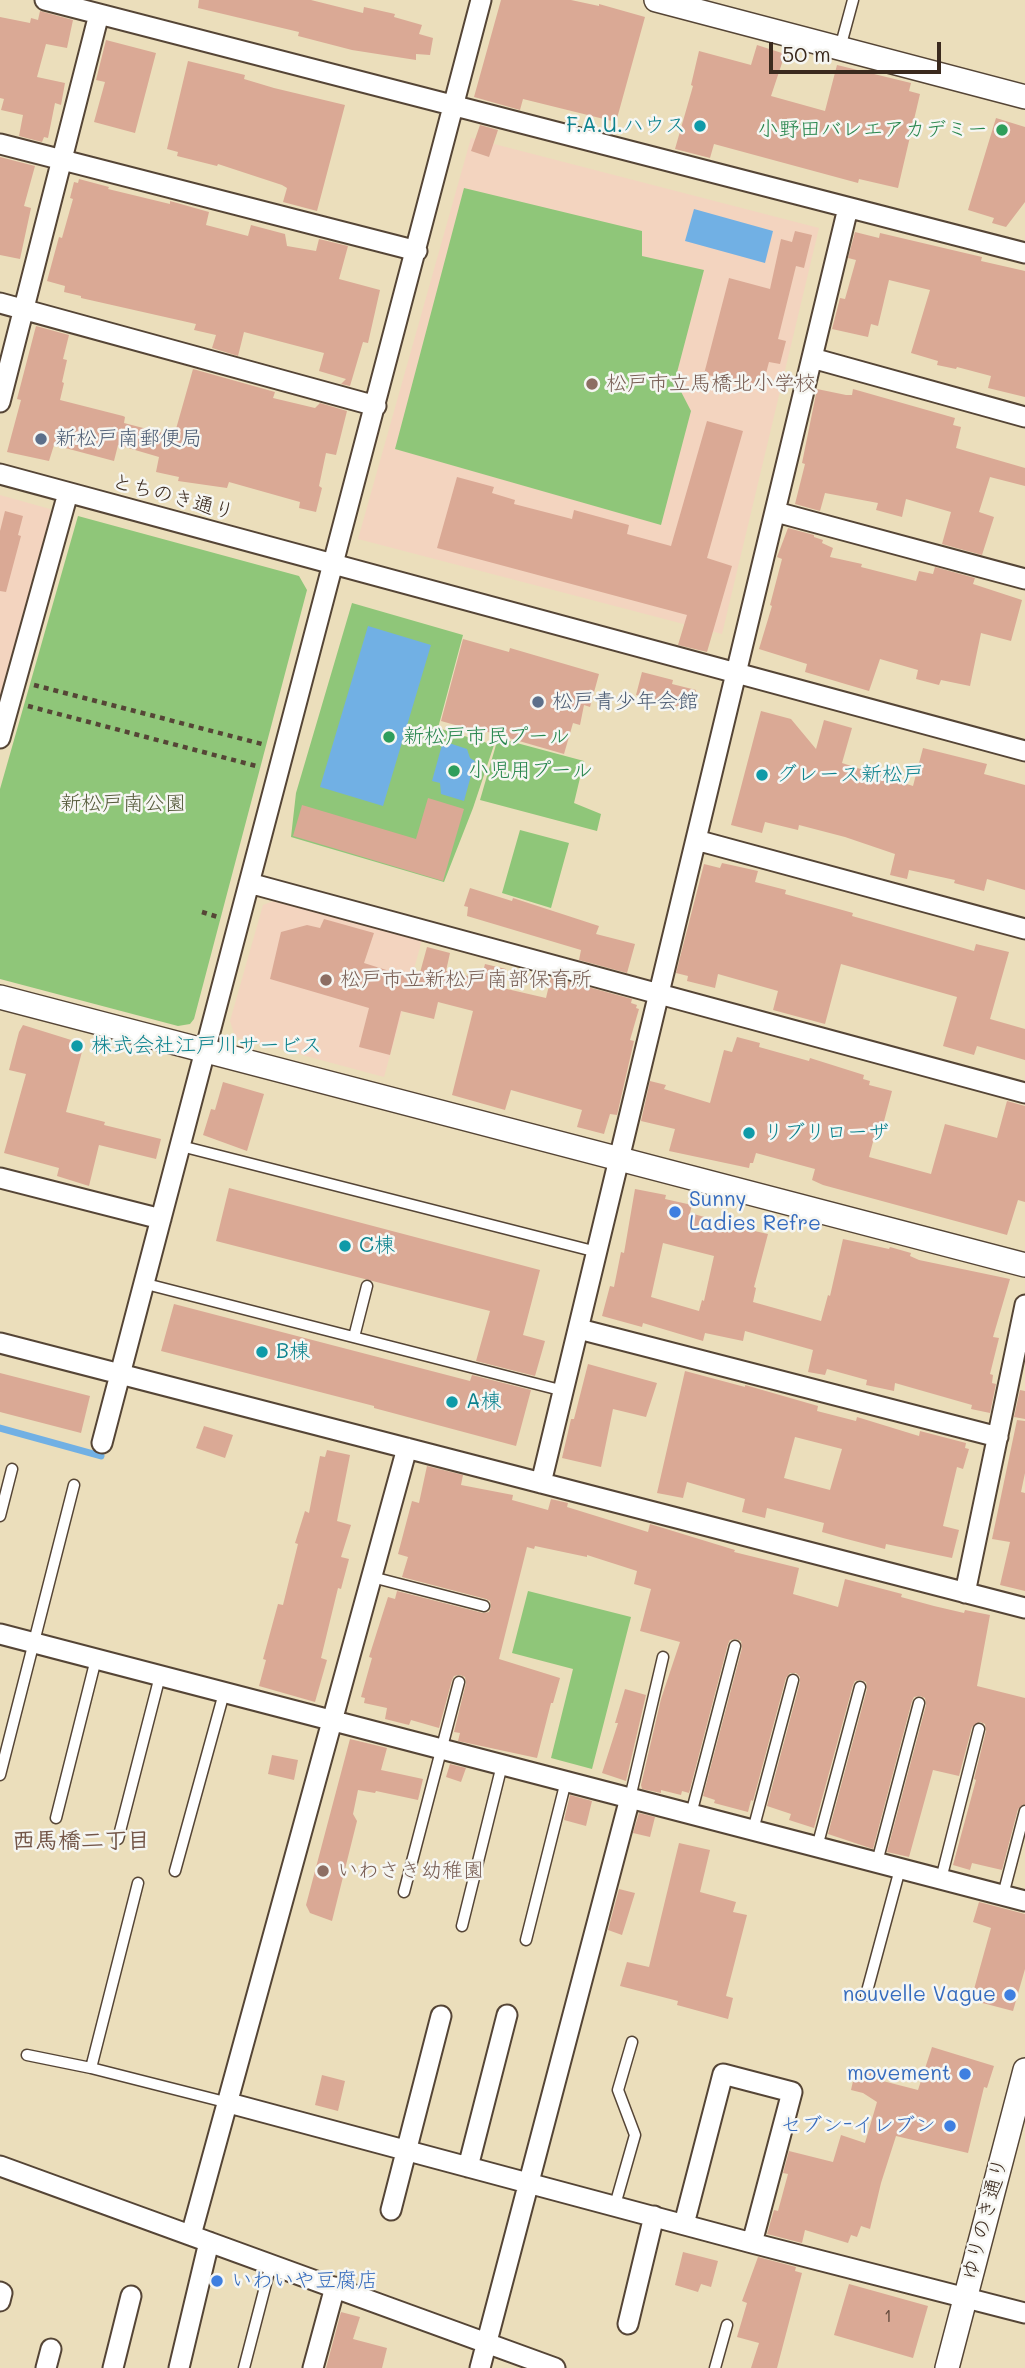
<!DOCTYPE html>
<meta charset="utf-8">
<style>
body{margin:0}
#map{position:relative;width:1025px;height:2368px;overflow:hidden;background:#ebdebb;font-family:Mali,sans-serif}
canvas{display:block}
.scale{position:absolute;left:769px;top:42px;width:172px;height:32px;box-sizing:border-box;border:4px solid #3b2a1e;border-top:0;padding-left:9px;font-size:21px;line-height:24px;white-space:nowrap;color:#3b2a1e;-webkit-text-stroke:5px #f6f6f2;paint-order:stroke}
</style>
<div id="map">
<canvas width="1025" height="2368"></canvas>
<div class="scale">50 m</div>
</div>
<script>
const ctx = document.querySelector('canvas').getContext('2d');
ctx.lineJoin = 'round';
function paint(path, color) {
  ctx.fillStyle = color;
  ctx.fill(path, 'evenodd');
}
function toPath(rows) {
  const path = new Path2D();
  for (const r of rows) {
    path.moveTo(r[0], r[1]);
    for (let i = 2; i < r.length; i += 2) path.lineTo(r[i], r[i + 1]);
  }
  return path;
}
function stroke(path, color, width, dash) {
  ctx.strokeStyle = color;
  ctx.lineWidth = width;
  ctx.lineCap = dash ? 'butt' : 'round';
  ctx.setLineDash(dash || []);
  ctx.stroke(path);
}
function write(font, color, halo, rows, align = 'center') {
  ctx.font = font + ' Mali,"Klee One",sans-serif';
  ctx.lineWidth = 5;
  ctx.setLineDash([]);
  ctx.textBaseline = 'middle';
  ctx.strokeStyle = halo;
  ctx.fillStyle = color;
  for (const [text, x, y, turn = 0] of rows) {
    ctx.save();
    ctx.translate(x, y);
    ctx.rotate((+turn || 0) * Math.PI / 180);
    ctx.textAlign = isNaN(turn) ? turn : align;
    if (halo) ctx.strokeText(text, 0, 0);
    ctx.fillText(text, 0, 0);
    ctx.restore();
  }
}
paint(toPath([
 [471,138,819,228,722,634,358,539],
 [0,495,50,509,51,515,0,700],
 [273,901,422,940,384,1077,235,1037,230,1021,263,905]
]), '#f3d4bf');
paint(toPath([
 [464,188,642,231,642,256,704,270,675,380,691,411,661,525,395,449],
 [78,516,299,576,307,590,194,1019,190,1024,178,1026,0,979,0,789],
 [352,603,463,635,438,728,494,745,473,808,444,882,291,837,296,793],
 [498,738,584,761,574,803,601,814,597,831,480,800],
 [520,830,569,843,551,908,502,893],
 [528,1591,631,1617,592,1769,551,1758,573,1669,512,1653]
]), '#8fc679');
paint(toPath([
 [694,209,773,231,765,263,685,241],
 [368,626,431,645,383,806,320,787],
 [443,741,467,749,470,758,475,761,464,801,441,794,440,783,432,781]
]), '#71b0e4');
stroke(toPath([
 [0,1428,101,1456]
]), '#71b0e4', 7);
paint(toPath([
 [199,0,311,0,363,13,364,7,395,14,394,17,422,25,419,34,433,38,430,55,416,54,416,60,352,50,298,36,299,32,198,8],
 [501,0,571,0,599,6,599,4,645,17,616,122,523,99,520,110,474,97],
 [40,11,73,20,67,48,46,44,37,77,65,83,61,105,55,103,48,138,44,137,42,142,19,136,23,115,1,110,4,99,0,98,0,17,30,23,31,18,38,20],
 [106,40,156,53,135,133,94,122,105,82,96,80],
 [757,45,785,54,771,96,825,111,837,65,911,83,909,91,920,94,898,188,859,179,858,183,714,144,710,158,675,149,693,86,691,85,699,51,751,65],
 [188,61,245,75,244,79,274,88,345,105,317,211,283,202,287,188,282,185,218,164,217,166,177,156,178,152,167,149],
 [996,118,1025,127,1025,202,1006,227,992,223,994,218,968,210],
 [480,125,498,130,489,157,471,151],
 [0,157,35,166,24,206,31,208,20,259,0,255],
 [79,179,109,187,108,189,170,204,170,201,209,212,206,225,248,236,251,225,285,234,287,246,316,251,319,239,348,246,339,279,380,290,368,343,363,342,350,386,341,384,346,379,319,371,324,353,244,332,238,356,212,348,216,335,194,330,196,324,81,298,81,296,64,292,65,286,47,281,59,237,62,238,73,199,70,198,74,182,78,183],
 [795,231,812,235,804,268,796,266,778,339,786,341,780,364,769,362,762,388,704,374,729,278,770,289,781,239,792,242],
 [855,232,879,238,880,233,982,257,981,261,1025,271,1025,397,988,388,991,376,957,367,956,369,937,365,938,361,911,353,930,290,889,280,878,326,871,324,868,337,832,329,840,298,845,299,856,260,848,258],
 [36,326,69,335,63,359,67,360,62,382,64,383,60,400,123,416,125,417,124,423,174,436,193,369,275,392,273,398,315,408,320,403,347,411,336,455,326,453,319,486,322,488,316,512,299,508,300,502,229,482,227,488,178,481,179,477,156,472,159,457,118,445,114,461,54,445,49,461,7,452,21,400,17,399],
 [817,389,846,395,852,395,853,389,955,418,953,425,961,427,956,448,1025,468,1025,486,990,477,979,512,994,517,982,555,942,544,951,512,906,499,902,517,876,510,878,503,825,493,820,511,795,504,805,464,802,463],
 [707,421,743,431,707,558,732,566,707,652,678,645,687,615,437,548,457,477,494,487,492,493,515,500,514,504,572,519,574,510,629,525,627,534,671,546],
 [5,511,23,516,18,535,21,536,6,592,0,591,0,531],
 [788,528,814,535,814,537,823,540,822,543,833,548,830,557,862,564,861,567,916,581,919,571,933,574,935,567,975,578,973,584,1022,600,1011,641,981,633,970,686,941,680,939,685,916,679,918,670,880,659,869,691,805,672,807,664,759,649,772,606,770,605,782,559,777,557],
 [463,639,509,652,510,648,599,674,590,707,584,705,580,725,573,723,564,754,474,728,473,730,441,721],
 [642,672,673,680,672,684,696,690,691,710,636,695],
 [761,711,791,719,816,749,824,720,852,728,842,763,913,786,923,748,987,764,984,774,1025,785,1025,890,987,879,984,891,954,883,955,880,909,870,907,879,890,875,895,854,845,837,799,825,798,830,765,822,762,833,731,825],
 [428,798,464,809,443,881,293,836,302,805,416,839],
 [722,863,758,871,755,882,786,890,785,894,853,913,852,916,974,951,976,944,1009,952,990,1019,1025,1029,1025,1060,977,1046,974,1055,943,1046,957,997,841,964,825,1024,773,1010,778,991,718,974,715,988,687,981,688,976,676,973,704,864,720,868],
 [470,888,512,901,513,898,599,926,596,934,635,944,627,973,579,960,581,950,467,916,468,907,464,906],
 [324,919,374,933,364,963,418,980,427,947,450,953,446,971,481,979,485,964,506,969,501,987,507,989,546,998,551,977,632,999,631,1003,637,1005,636,1008,639,1009,630,1040,634,1041,617,1115,610,1114,604,1134,577,1127,582,1110,511,1090,505,1110,452,1095,473,1011,438,1002,434,1019,401,1011,390,1055,359,1047,369,1008,270,979,281,932,307,925,320,928],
 [23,1025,84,1044,66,1112,105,1122,104,1125,161,1139,156,1159,99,1145,89,1186,57,1176,59,1168,4,1153,26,1074,9,1070,19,1032],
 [737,1037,760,1043,759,1047,809,1061,810,1058,864,1075,863,1079,870,1081,869,1085,892,1091,883,1125,878,1123,869,1157,931,1174,945,1124,997,1138,1007,1101,1025,1106,1025,1202,1018,1200,1007,1235,823,1185,812,1180,815,1169,756,1153,753,1163,750,1163,749,1168,669,1151,675,1129,641,1121,650,1081,666,1085,664,1089,710,1103,724,1050,732,1052],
 [223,1082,264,1094,247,1151,203,1135,211,1109,215,1110],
 [229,1188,540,1270,523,1335,545,1341,535,1376,476,1361,490,1311,216,1241],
 [635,1189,666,1195,665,1199,692,1205,690,1213,719,1221,719,1223,768,1234,754,1287,756,1288,753,1302,821,1321,828,1295,830,1296,843,1239,889,1249,890,1247,911,1253,910,1256,919,1260,1010,1279,993,1337,999,1338,990,1374,993,1375,992,1383,996,1384,990,1413,971,1409,972,1405,895,1383,894,1391,866,1385,867,1380,827,1369,825,1375,808,1372,813,1350,745,1331,743,1341,705,1333,703,1341,643,1323,642,1327,602,1316,610,1286,614,1287,621,1252,624,1253],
 [663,1243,714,1256,704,1301,702,1300,699,1311,651,1297],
 [174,1304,470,1381,472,1375,531,1390,516,1446,374,1408,374,1406,161,1351],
 [588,1364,657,1383,646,1417,613,1409,601,1467,562,1458,571,1419,574,1419],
 [685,1371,745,1387,745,1385,818,1406,817,1411,856,1421,857,1417,919,1436,920,1431,966,1443,965,1448,969,1449,963,1469,957,1467,943,1526,959,1530,952,1558,886,1544,885,1549,843,1538,822,1532,824,1523,767,1508,765,1518,742,1512,745,1499,687,1482,683,1498,657,1493],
 [795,1437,842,1449,830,1490,784,1478],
 [0,1373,90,1396,81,1433,0,1412],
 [1020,1390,1025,1391,1025,1419,1014,1417],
 [1017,1420,1025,1421,1025,1473,1021,1492,1025,1493,1025,1591,1000,1585,1010,1542,992,1539],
 [204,1426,233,1435,225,1458,196,1448],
 [327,1450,350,1455,337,1521,351,1525,341,1557,349,1559,341,1589,338,1588,321,1658,327,1660,315,1702,259,1686,266,1660,263,1659,278,1604,283,1605,298,1544,295,1543,305,1511,309,1513,320,1456,325,1457],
 [427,1466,463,1475,461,1485,513,1495,512,1500,548,1510,551,1499,568,1503,567,1507,648,1532,650,1524,735,1550,734,1552,799,1568,793,1594,838,1607,845,1579,902,1594,901,1597,934,1606,964,1613,965,1610,990,1615,977,1686,1025,1698,1025,1804,1018,1809,1002,1870,972,1863,970,1870,953,1865,976,1780,974,1779,986,1731,985,1724,980,1722,972,1727,959,1776,933,1770,909,1857,887,1852,926,1705,925,1698,920,1696,914,1697,912,1701,873,1849,828,1834,867,1689,866,1682,861,1680,855,1681,853,1685,814,1828,789,1820,791,1814,767,1806,800,1682,800,1677,796,1673,790,1673,786,1678,753,1801,751,1800,748,1812,714,1803,715,1800,703,1796,742,1648,741,1641,736,1639,730,1640,728,1644,689,1793,682,1791,681,1795,661,1790,661,1793,642,1789,641,1785,661,1699,680,1642,640,1631,651,1589,634,1584,637,1571,587,1555,587,1557,535,1546,534,1549,527,1547,499,1659,560,1678,553,1703,551,1703,537,1758,458,1741,460,1733,454,1732,466,1683,465,1677,460,1675,454,1676,452,1680,439,1728,411,1720,409,1725,385,1719,387,1708,364,1703,365,1698,361,1697,372,1658,369,1657,388,1597,395,1599,397,1591,483,1613,489,1612,491,1607,490,1601,486,1599,402,1577,408,1557,398,1554,412,1501,419,1503],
 [625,1689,646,1695,626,1781,602,1773,618,1723,615,1723],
 [350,1739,387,1748,381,1770,423,1779,418,1800,376,1791,375,1793,358,1790,353,1814,357,1821,332,1921,310,1913,306,1905],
 [272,1755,298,1760,294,1780,268,1774],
 [450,1764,466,1768,461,1782,446,1777],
 [570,1795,592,1801,586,1826,564,1820],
 [639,1813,655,1817,650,1837,633,1833],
 [679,1843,710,1850,700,1892,736,1902,733,1912,747,1915,726,1996,733,1998,728,2019,677,2005,678,2001,620,1986,627,1962,649,1967],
 [619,1889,635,1893,622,1935,608,1930],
 [979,1902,1025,1914,1025,1969,1013,2011,971,2000,991,1928,973,1922],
 [932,2047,994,2066,987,2088,984,2087,968,2153,896,2136,881,2183,870,2229,861,2226,857,2237,851,2235,848,2243,805,2230,802,2243,767,2234,774,2210,778,2211,788,2174,783,2173,789,2151,833,2162,841,2135,865,2143,877,2102,863,2093,851,2090,856,2068,881,2075,879,2080,918,2090],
 [322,2075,345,2081,338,2111,315,2105],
 [683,2252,718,2261,711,2287,701,2284,698,2292,675,2285],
 [758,2257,796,2267,795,2271,802,2273,777,2368,751,2368,759,2343,737,2337,747,2303,742,2301],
 [849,2284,928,2306,913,2358,834,2335],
 [341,2312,360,2317,353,2339,387,2348,382,2368,326,2368]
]), '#daa995');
const service = toPath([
 [840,48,853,0],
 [181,1146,597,1252],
 [154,1286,564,1391],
 [354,1337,367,1286],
 [0,1516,12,1469],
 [372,1577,484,1606],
 [0,1775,74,1485],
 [630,1798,663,1657],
 [691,1814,735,1646],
 [56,1818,96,1659],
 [753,1830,793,1680],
 [118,1839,160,1676],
 [817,1847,860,1687],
 [877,1862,919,1703],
 [175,1871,224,1693],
 [941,1879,979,1729],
 [404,1892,459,1682],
 [1003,1895,1025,1811],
 [462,1926,502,1765],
 [526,1940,566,1781],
 [866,1995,900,1869],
 [27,2055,91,2068,229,2103],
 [91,2068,138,1883],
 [615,2205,635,2135,618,2090,632,2042],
 [244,2368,271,2264],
 [715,2368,727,2325]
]);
const minor = toPath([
 [45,0,1025,253],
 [0,144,417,251],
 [0,303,376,406],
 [812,358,1025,417],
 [0,402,99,14],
 [0,474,1025,751],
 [776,512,1025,579],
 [0,738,68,493],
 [696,840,1025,929],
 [249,883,1025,1093],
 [0,1178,161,1219],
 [579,1329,998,1437],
 [0,1343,1025,1608],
 [102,1443,481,0],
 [541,1483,848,208],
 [965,1593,1025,1305],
 [0,1634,1025,1901],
 [229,2103,752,2243,1025,2313],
 [0,2166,555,2368],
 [468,2167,507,2015],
 [391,2210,441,2016],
 [684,2224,723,2074,792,2092,752,2243],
 [191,2235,407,1448],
 [0,2292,2,2293,0,2301],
 [628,2324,654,2216],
 [46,2368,51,2349],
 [113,2368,131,2296],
 [179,2368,209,2242],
 [313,2368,335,2287],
 [480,2368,630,1798]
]);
const tertiary = toPath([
 [656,0,1025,97],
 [0,997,1025,1265],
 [947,2368,1025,2070]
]);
stroke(service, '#554536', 13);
stroke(minor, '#554536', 23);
stroke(tertiary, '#554536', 26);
stroke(toPath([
 [34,685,266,745],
 [28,706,260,767],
 [202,912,221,918]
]), '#554536', 4.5, [5, 5]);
stroke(service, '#fff', 10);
stroke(minor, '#fff', 19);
stroke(tertiary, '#fff', 23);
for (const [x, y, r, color] of [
 [700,126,7,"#0f9aa8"],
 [1002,130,7,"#2e9e5b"],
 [592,384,7,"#8d6e63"],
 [41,439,7,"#5c6f8a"],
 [538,702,7,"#5c6f8a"],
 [389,737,7,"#2e9e5b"],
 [454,771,7,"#2e9e5b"],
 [762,775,7,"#0f9aa8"],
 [326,980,7,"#8d6e63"],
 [77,1046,7,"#0f9aa8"],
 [749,1133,7,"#0f9aa8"],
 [675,1212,7,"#3f7fe0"],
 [345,1246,7,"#0f9aa8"],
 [262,1352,7,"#0f9aa8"],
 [452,1402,7,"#0f9aa8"],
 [323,1871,7,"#8d6e63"],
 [1010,1995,7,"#3f7fe0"],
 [965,2074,7,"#3f7fe0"],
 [950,2126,7,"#3f7fe0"],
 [217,2281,7,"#3f7fe0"]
]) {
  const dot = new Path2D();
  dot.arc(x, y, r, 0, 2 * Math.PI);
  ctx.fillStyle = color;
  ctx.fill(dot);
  stroke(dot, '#f6f6f2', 2.5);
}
write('18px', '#634a3c', null, [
 ["1",888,2316]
]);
write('21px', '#0d838f', '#f6f6f2', [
 ["F.A.U.ハウス",686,126,"right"],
 ["グレース新松戸",776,775],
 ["株式会社江戸川サービス",91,1046],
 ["リブリローザ",763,1133],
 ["C棟",359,1246],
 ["B棟",276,1352],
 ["A棟",466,1402]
], 'left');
write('21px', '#27864d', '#f6f6f2', [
 ["小野田バレエアカデミー",988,130,"right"],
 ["新松戸市民プール",403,737],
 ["小児用プール",468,771]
], 'left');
write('21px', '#785e54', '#f6f6f2', [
 ["松戸市立馬橋北小学校",606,384],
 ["松戸市立新松戸南部保育所",340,980],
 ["いわさき幼稚園",337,1871]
], 'left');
write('21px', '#4e5e75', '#f6f6f2', [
 ["新松戸南郵便局",55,439],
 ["松戸青少年会館",552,702]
], 'left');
write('21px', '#3b2a1e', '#f6f6f2', [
 ["とちのき通り",173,497,15],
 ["ゆりのき通り",985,2219,-75]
]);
write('21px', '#545939', '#f6f6f2', [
 ["新松戸南公園",123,804]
]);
write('21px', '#366cbe', '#f6f6f2', [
 ["Sunny",689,1200,"left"],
 ["Ladies Refre",689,1224,"left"],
 ["nouvelle Vague",996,1995],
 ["movement",951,2074],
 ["セブン-イレブン",936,2126],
 ["いわいや豆腐店",231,2281,"left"]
], 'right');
write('bold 23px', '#735648', '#f6f6f2', [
 ["西馬橋二丁目",81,1841]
]);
</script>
